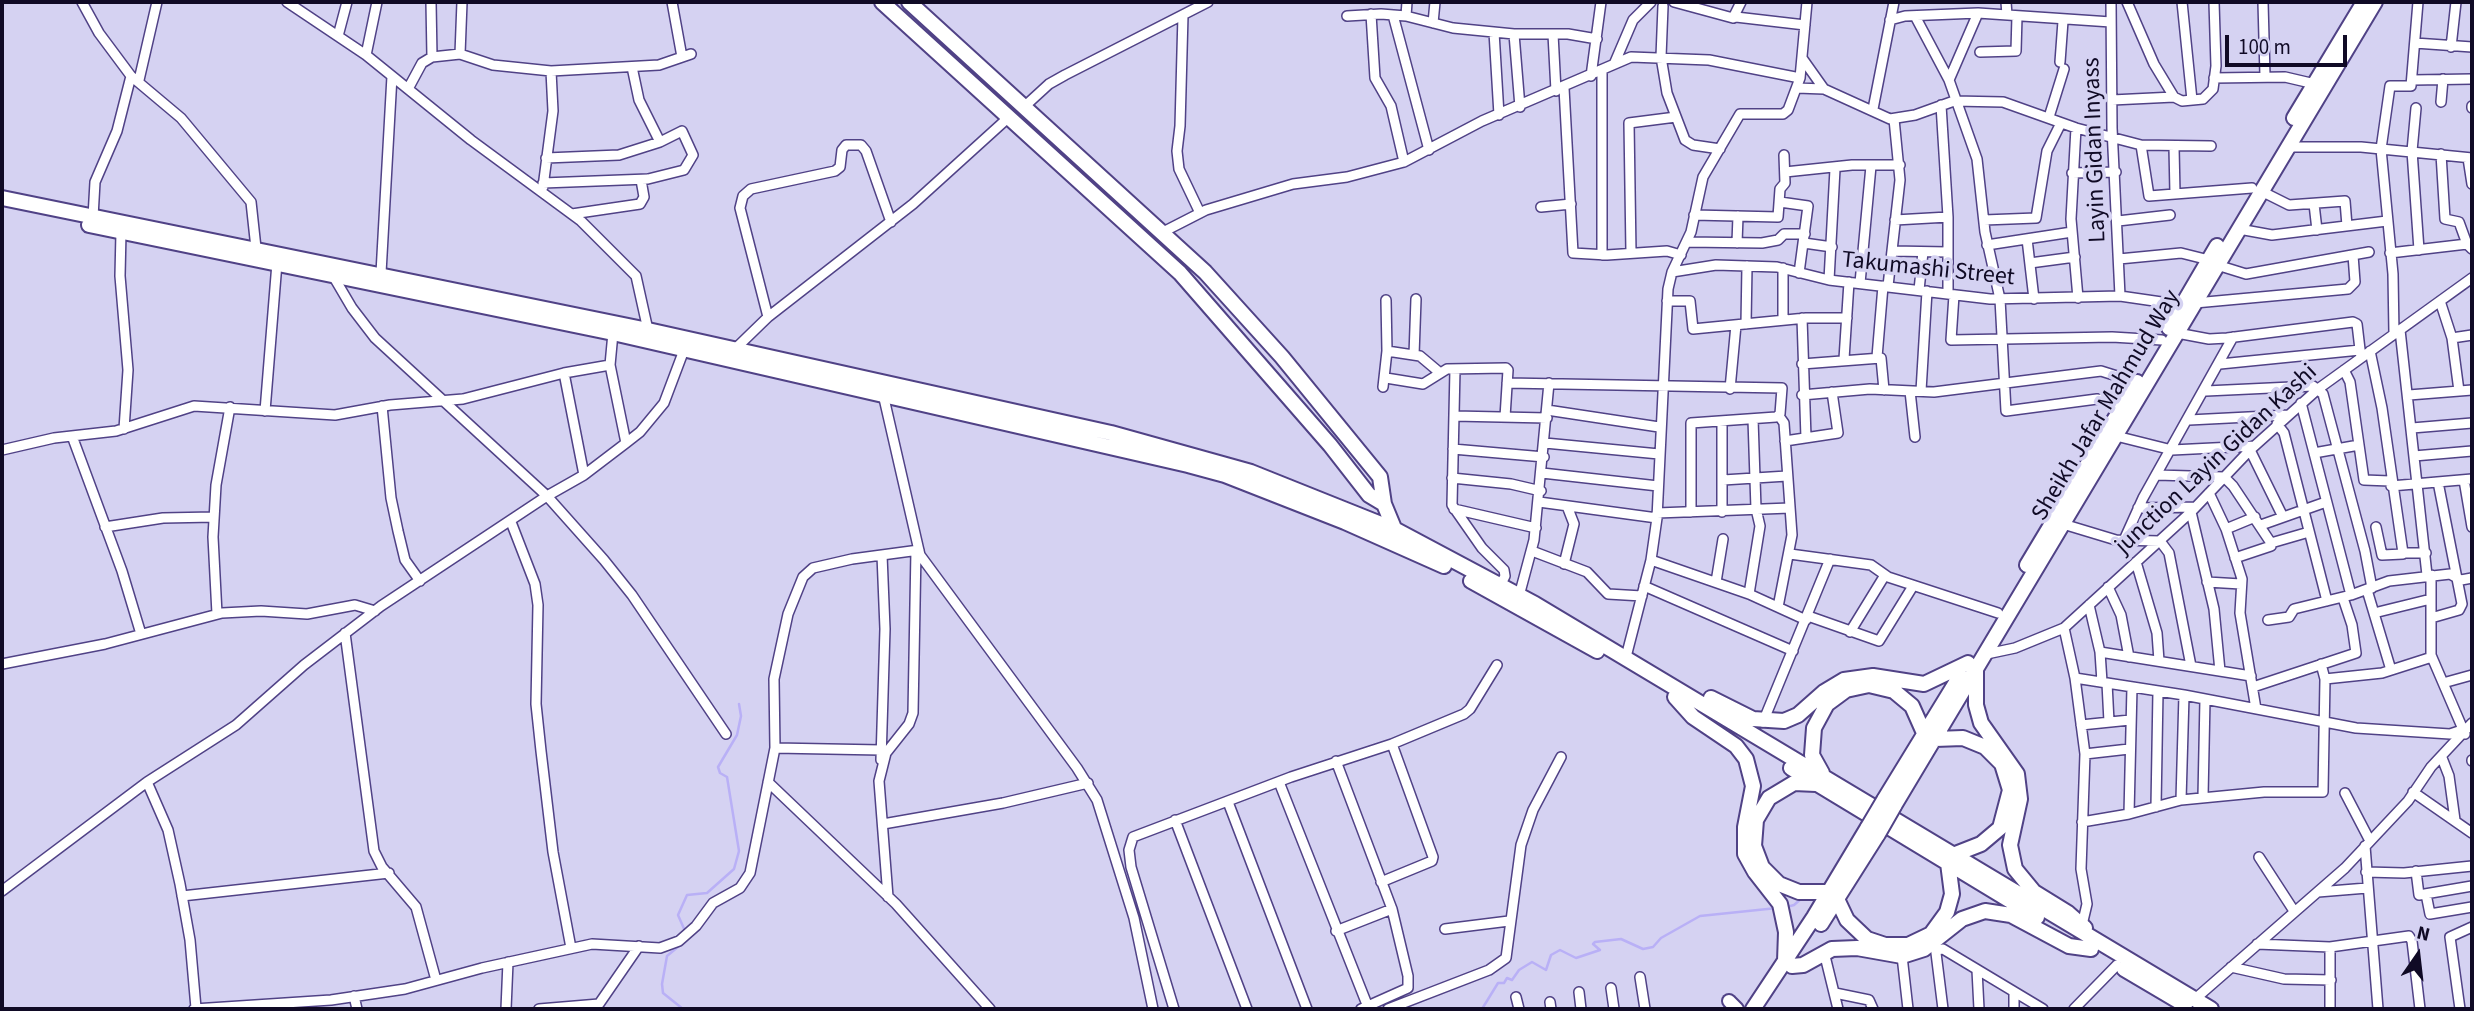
<!DOCTYPE html>
<style>
body{margin:0}
#map{position:relative;width:2474px;height:1011px;overflow:hidden;background:#d5d2f2;font-family:"Source Sans 3",sans-serif}
canvas{display:block}
.frame{position:absolute;inset:0;border:4px solid #100a25;pointer-events:none}
.north{position:absolute;left:2383px;top:920px;width:70px;height:70px;-webkit-text-stroke:5px #d5d2f2;paint-order:stroke;rotate:14deg;font-size:19px;font-weight:700;line-height:28px;text-align:center;color:#100a25}
.north::after{content:'';display:block;margin:auto;width:24px;height:32px;background:#100a25;clip-path:polygon(50% 0,100% 100%,50% 72%,0 100%)}
.scale{position:absolute;left:2225px;top:35px;width:122px;height:32px;box-sizing:border-box;border:4px solid #100a25;border-top:0;padding-left:9px;font-size:21px;line-height:24px;white-space:nowrap;color:#100a25;-webkit-text-stroke:5px #d5d2f2;paint-order:stroke}
</style>
<div id="map">
<canvas width="2474" height="1011"></canvas>
<div class="frame"></div>
<div class="north">N</div>
<div class="scale">100 m</div>
</div>
<script>
const ctx = document.querySelector('canvas').getContext('2d');
ctx.lineJoin = 'round';
function toPath(rows) {
  const path = new Path2D();
  for (const r of rows) {
    path.moveTo(r[0], r[1]);
    for (let i = 2; i < r.length; i += 2) path.lineTo(r[i], r[i + 1]);
  }
  return path;
}
function stroke(path, color, width, dash) {
  ctx.strokeStyle = color;
  ctx.lineWidth = width;
  ctx.lineCap = dash ? 'butt' : 'round';
  ctx.setLineDash(dash || []);
  ctx.stroke(path);
}
function write(font, color, halo, rows, align = 'center') {
  ctx.font = font + ' "Source Sans 3",sans-serif';
  ctx.lineWidth = 7;
  ctx.setLineDash([]);
  ctx.textBaseline = 'middle';
  ctx.strokeStyle = halo;
  ctx.fillStyle = color;
  for (const [text, x, y, turn = 0] of rows) {
    ctx.save();
    ctx.translate(x, y);
    ctx.rotate((+turn || 0) * Math.PI / 180);
    ctx.textAlign = isNaN(turn) ? turn : align;
    if (halo) ctx.strokeText(text, 0, 0);
    ctx.fillText(text, 0, 0);
    ctx.restore();
  }
}
stroke(toPath([
 [1787,907,1794,905,1802,898],
 [685,931,678,915,687,895,707,893,734,869,739,851,727,777,720,773,718,767,737,735,741,716,739,704],
 [683,1009,663,993,662,984,667,956,685,941],
 [1482,1009,1498,983,1504,983,1507,978,1512,980,1519,970,1532,962,1546,970,1551,955,1560,950,1576,958,1600,950,1593,944,1595,942,1621,939,1643,949,1653,947,1661,938,1700,916,1777,908]
]), '#b9b0f6', 2.5);
const street = toPath([
 [82,2,99,33,131,76,181,118,251,202,256,248],
 [287,2,366,55,471,140,581,221,636,276,648,330],
 [431,2,432,57],
 [672,2,682,57],
 [1674,2,1733,18,1741,2],
 [2006,2,2007,15],
 [2111,2,2112,128,2120,296],
 [2127,2,2154,64,2174,97,2182,101,2203,99,2213,89,2216,66,2214,2],
 [2182,2,2192,100],
 [2263,2,2265,76],
 [1663,6,1661,57,1667,93,1685,140,1693,145,1720,149],
 [1371,14,1375,78,1391,106,1404,162],
 [1183,15,1180,126,1177,151,1179,169,1200,213],
 [1393,15,1429,150],
 [1347,16,1381,14,1406,16,1453,28,1514,34,1568,34,1597,39],
 [1406,16,1407,2],
 [1915,16,1949,80,1977,159,1985,232,2000,299,2006,411,2097,399,2124,403],
 [1736,17,1805,25],
 [1890,20,1905,16,1978,13,2111,22],
 [1433,23,1435,2],
 [1494,32,1499,115],
 [1514,34,1520,107],
 [1553,34,1556,91],
 [338,36,347,2],
 [2415,43,2472,47],
 [2451,47,2456,2],
 [1980,52,2016,51,2017,16],
 [460,54,462,2],
 [366,55,377,2],
 [1802,58,1824,89],
 [1615,62,1633,20,1651,2],
 [2060,62,2063,21],
 [1602,71,1602,255],
 [1591,76,1601,2],
 [2214,78,2285,77,2315,84],
 [139,80,157,2],
 [1949,80,1978,13],
 [2413,80,2472,79],
 [1564,88,1573,253,1607,255,1667,251,1681,255],
 [1797,88,1824,89,1890,119,1915,115,1954,101,2003,102,2076,128,2141,145,2149,196,2252,188],
 [408,89,422,63,432,57,460,54,493,65,551,71,659,65,691,54],
 [2112,100,2174,97],
 [2441,102,2443,79],
 [1941,105,1948,217,1948,294],
 [1025,106,1049,84,1065,75,1208,2],
 [2416,108,2412,151,2419,250],
 [2472,108,2472,106],
 [1873,109,1894,2],
 [2049,117,2064,69],
 [2076,128,2071,219,2078,298],
 [2141,145,2211,146],
 [2174,147,2175,194],
 [2287,147,2361,147,2472,158],
 [2441,154,2445,219,2459,222,2467,244,2472,249],
 [546,158,619,155,660,142,639,100,632,67],
 [2468,158,2472,184],
 [1785,172,1852,165,1900,165],
 [2072,173,2116,172],
 [543,183,648,179,684,170,693,155,682,131,660,142],
 [543,187,553,111,551,71],
 [2261,191,2289,205,2345,201,2347,226],
 [1780,202,1808,206,1799,273],
 [2314,204,2317,230],
 [1541,207,1571,204],
 [572,214,640,204,644,197,641,180],
 [1694,215,1778,217,1780,189,1785,183,1784,155],
 [93,217,95,182,117,131,131,76],
 [1895,220,1948,217],
 [1984,220,2036,218,2047,151,2061,123],
 [2118,221,2170,215],
 [2239,229,2272,235,2387,221],
 [121,232,120,276,128,370,124,429],
 [1163,232,1206,210,1293,184,1347,177,1404,162,1482,121,1631,57,1709,60,1800,78],
 [2027,239,2034,299],
 [1687,242,1762,243,1778,240,1784,234,1805,234],
 [1737,243,1738,216],
 [1804,243,1832,247],
 [1987,245,2072,232],
 [1892,251,1948,252],
 [1631,253,1629,123,1676,117],
 [2390,253,2467,244],
 [2119,259,2181,253,2209,260],
 [2030,263,2075,257],
 [2217,265,2246,274,2369,252],
 [1672,272,1716,265,1777,267,1829,280,1990,299,2120,296,2182,305],
 [381,273,392,76],
 [332,274,352,308,375,338,547,496,604,560,632,595,726,734],
 [1829,280,1835,169],
 [1860,283,1871,166],
 [1888,286,1900,180,1894,119],
 [1919,290,1923,252],
 [1954,295,1951,340,2112,337,2162,340],
 [1667,301,1690,301,1693,329,1806,318,1847,318],
 [2440,301,2452,338,2459,391],
 [2195,303,2348,289,2355,282,2353,255],
 [768,317,740,208,743,196,751,189,835,171,840,167,842,150,846,145,861,145,866,151,891,222],
 [1802,318,1806,438],
 [1783,320,1783,268],
 [1746,324,1747,266],
 [2400,330,2427,575],
 [613,333,610,365,626,443],
 [2177,333,2209,339,2227,338,2353,322,2357,324,2361,358],
 [2394,334,2393,274,2381,149,2390,86,2411,86,2418,2],
 [2452,338,2472,335],
 [734,350,768,317,913,204,1009,117],
 [1387,351,1420,356,1439,372],
 [2370,351,2382,408,2403,553,2426,553],
 [1414,355,1416,299],
 [1877,357,1883,286],
 [1844,359,1849,282],
 [1802,364,1881,358,1884,390],
 [2220,364,2360,350],
 [1455,369,1452,505,1482,548,1504,570,1505,576,1500,586],
 [2344,370,2350,382,2364,480,2390,481],
 [564,373,584,475],
 [1386,378,1423,384,1447,369,1506,368,1508,370,1505,417],
 [1507,383,1782,388,1780,414,1776,417,1691,423,1691,512],
 [1383,387,1387,351,1386,300],
 [1730,389,1736,325],
 [1910,391,1915,437],
 [1921,391,1927,291],
 [2206,391,2313,386,2323,394,2365,551,2372,588],
 [883,394,920,555,1077,768,1097,800,1134,918,1153,1009],
 [1802,395,1870,389,1934,392,2101,371,2136,382],
 [2409,395,2472,390],
 [2301,403,2351,595],
 [382,406,391,498,398,531,405,560,420,581],
 [1547,410,1659,427],
 [265,411,277,263],
 [1454,416,1547,418],
 [2189,420,2288,415],
 [1722,421,1722,512],
 [2277,424,2284,433,2327,601],
 [2412,428,2472,423],
 [72,436,122,571,141,634],
 [2116,436,2172,450,2254,446],
 [1785,441,1838,433,1832,392],
 [1545,443,1659,454],
 [1453,449,1544,457],
 [2,450,54,438,116,431,194,406,335,415,390,405,463,399,564,373,610,365],
 [2250,450,2283,517],
 [2314,453,2359,445],
 [2414,456,2472,451],
 [1542,473,1658,486],
 [2157,475,2224,477,2233,486,2271,543],
 [1452,478,1511,484,1541,491],
 [1723,480,1787,476],
 [2464,480,2472,527],
 [2391,486,2472,479],
 [2209,493,2226,529,2242,579,2240,613,2256,709],
 [1539,502,1657,518],
 [2138,508,2195,507],
 [1454,509,1536,528],
 [2191,512,2214,609,2220,671],
 [1657,513,1790,508],
 [511,522,535,584,538,605,536,704,541,751,553,852,571,948],
 [2063,524,2116,540,2160,541,2169,553,2191,666],
 [2261,525,2326,502],
 [105,527,163,518,214,517],
 [2376,527,2382,555,2403,554],
 [2226,529,2255,517],
 [2124,540,2143,498,2233,337],
 [1532,551,1587,572,1608,594,1642,596],
 [1790,554,1871,565,1888,577,1998,613],
 [2235,558,2271,546,2271,543,2309,532],
 [1651,560,1749,594,1806,620],
 [2136,562,2157,633,2159,661],
 [1564,564,1574,524,1567,506],
 [2431,575,2431,655,2465,734],
 [1716,582,1723,539],
 [2207,582,2241,584],
 [1644,586,1793,651],
 [2108,587,2121,615,2129,657],
 [2367,590,2391,670],
 [1749,594,1760,526,1756,509,1753,419],
 [1519,596,1534,540,1549,383],
 [2089,605,2100,652,2102,682],
 [1778,607,1792,535,1784,423,1779,416],
 [2374,613,2431,599],
 [217,614,213,537,216,485,230,407],
 [1808,616,1879,641,1913,586],
 [2431,618,2459,610,2462,604,2438,482],
 [2268,620,2289,617,2294,609,2351,595,2389,581,2450,574,2461,580,2472,578],
 [2064,628,2075,678,2085,754,2081,869,2087,904,2082,925],
 [1850,632,1885,575],
 [345,633,374,851,382,867,416,907,436,980],
 [2100,652,2251,676],
 [1982,655,2015,648,2064,628,2191,512,2250,450,2318,389,2472,278],
 [1626,657,1651,560,1657,518,1668,289,1672,272,1691,232,1703,177,1740,114,1783,114,1788,110,1800,78,1807,2],
 [2,664,105,644,222,613,261,611,307,614,355,605,375,611],
 [2075,678,2184,695,2356,728,2450,734,2462,730],
 [2325,679,2382,673,2432,657],
 [2107,683,2109,722],
 [2443,683,2472,675],
 [2253,687,2356,653,2352,625,2343,598],
 [1763,722,1830,559],
 [2081,725,2130,720],
 [775,748,881,750],
 [2085,754,2129,749],
 [2442,758,2449,776,2455,820],
 [881,760,885,629,882,555],
 [2472,760,2472,761],
 [1336,761,1392,909,1408,976,1408,988,1361,1009],
 [147,782,168,830,180,884,190,940,196,1008],
 [768,782,896,904,990,1009],
 [1279,782,1368,1007],
 [2413,792,2472,833],
 [2345,793,2370,841],
 [2203,797,2205,699],
 [2181,800,2184,695],
 [1228,802,1307,1009],
 [2156,807,2158,691],
 [2129,814,2132,687],
 [1175,820,1247,1009],
 [2082,822,2129,814,2181,800,2264,792,2323,792,2325,679,2321,664],
 [883,824,1003,803,1088,783],
 [2365,846,2378,1009],
 [2259,857,2294,911],
 [2416,871,2419,895,2472,886],
 [2366,872,2404,873,2472,866],
 [1381,882,1432,861,1433,857,1392,744],
 [2,891,147,782,236,725,304,665,381,606,547,496,584,475,626,443,640,432,664,403,684,350],
 [2318,892,2367,888],
 [2426,894,2430,914,2472,907],
 [182,896,389,873],
 [888,897,879,781,886,753,909,724,913,713,916,550],
 [1445,929,1509,921],
 [1336,931,1392,909],
 [2257,944,2330,947,2409,936,2412,941,2420,1009],
 [1935,945,1943,1009],
 [2330,947,2330,1009],
 [1936,950,1943,949,2043,1009],
 [1824,952,1838,1009],
 [1902,956,1908,1009],
 [2231,967,2284,979,2331,980],
 [1977,970,1979,1009],
 [1640,977,1645,1009],
 [1611,988,1614,1009],
 [1579,992,1581,1009],
 [1835,993,1869,1000,1873,1009],
 [354,996,357,1009],
 [1516,997,1519,1009],
 [2195,999,2345,868,2408,801,2431,767,2472,723],
 [1550,1002,1551,1009],
 [194,1009,331,1000,405,989,482,968,592,944,660,948,679,941,696,926,713,903,740,888,750,873,775,748,774,679,788,614,803,577,813,568,852,559,919,550],
 [506,1009,508,962],
 [539,1009,599,1004,639,946],
 [1174,1009,1131,867,1129,850,1133,837,1291,777,1392,744,1464,714,1470,709,1497,665],
 [1388,1009,1489,970,1506,958,1521,845,1533,810,1561,757],
 [2014,1009,2014,992],
 [2074,1009,2117,965],
 [2460,1009,2450,937,2472,927]
]);
const secondary = toPath([
 [1729,1001,1737,1009]
]);
const primary = toPath([
 [882,2,1180,273,1330,445,1369,495,1384,504],
 [909,2,1205,272,1282,357,1380,477,1384,504,1396,533],
 [2294,118,2364,2],
 [2,198,648,330,1111,433,1251,472,1396,530,1535,604,2211,1009],
 [89,225,613,333,1188,465,1225,475,1345,522,1444,566],
 [2169,328,2217,246],
 [2027,565,2137,382],
 [1471,581,1597,651],
 [1976,668,1976,705,1981,723,2017,774,2020,799,2010,845,2015,869,2034,892,2068,913,2085,928],
 [1675,697,1693,717,1736,746,1746,759,1753,786,1745,827,1745,854,1755,872,1780,904,1786,932,1785,961],
 [1711,698,1753,719,1784,721,1798,715,1824,692,1844,680,1873,676,1924,684,1968,663],
 [1935,739,1963,738,1985,747,2002,764,2010,790,2000,828,1981,844,1953,855],
 [1791,768,2037,917],
 [1822,773,1812,755,1814,728,1827,704,1846,690,1869,685,1894,691,1912,706,1924,733],
 [1816,784,1794,783,1769,798,1756,820,1754,846,1762,867,1779,884,1799,892,1829,892],
 [1884,800,1960,676],
 [1894,806,2375,2],
 [1837,899,1847,920,1867,939,1885,945,1908,945,1931,934,1947,912,1952,894,1948,863],
 [1821,924,1878,834],
 [1792,966,1803,965,1832,949,1857,948,1902,956,1924,949,1962,919,1985,911,2011,915,2069,946,2091,949],
 [2124,969,2185,1005],
 [1753,1009,1814,917,1868,827]
]);
stroke(street, '#504286', 12);
stroke(secondary, '#504286', 16);
stroke(primary, '#504286', 18);
stroke(street, '#fff', 9);
stroke(secondary, '#fff', 12);
stroke(primary, '#fff', 14);
const primaryBridge = toPath([
 [1868,827,1884,800],
 [1878,834,1894,806]
]);
stroke(primaryBridge, '#504286', 18, []);
stroke(primaryBridge, '#fff', 14);
write('24px', '#100a25', '#d5d2f2', [
 ["Layin Gidan Inyass",2096,150,-92],
 ["Takumashi Street",1928,270,6],
 ["Sheikh Jafar Mahmud Way",2107,406,-59],
 ["junction Layin Gidan Kashi",2217,460,-43]
]);
</script>
